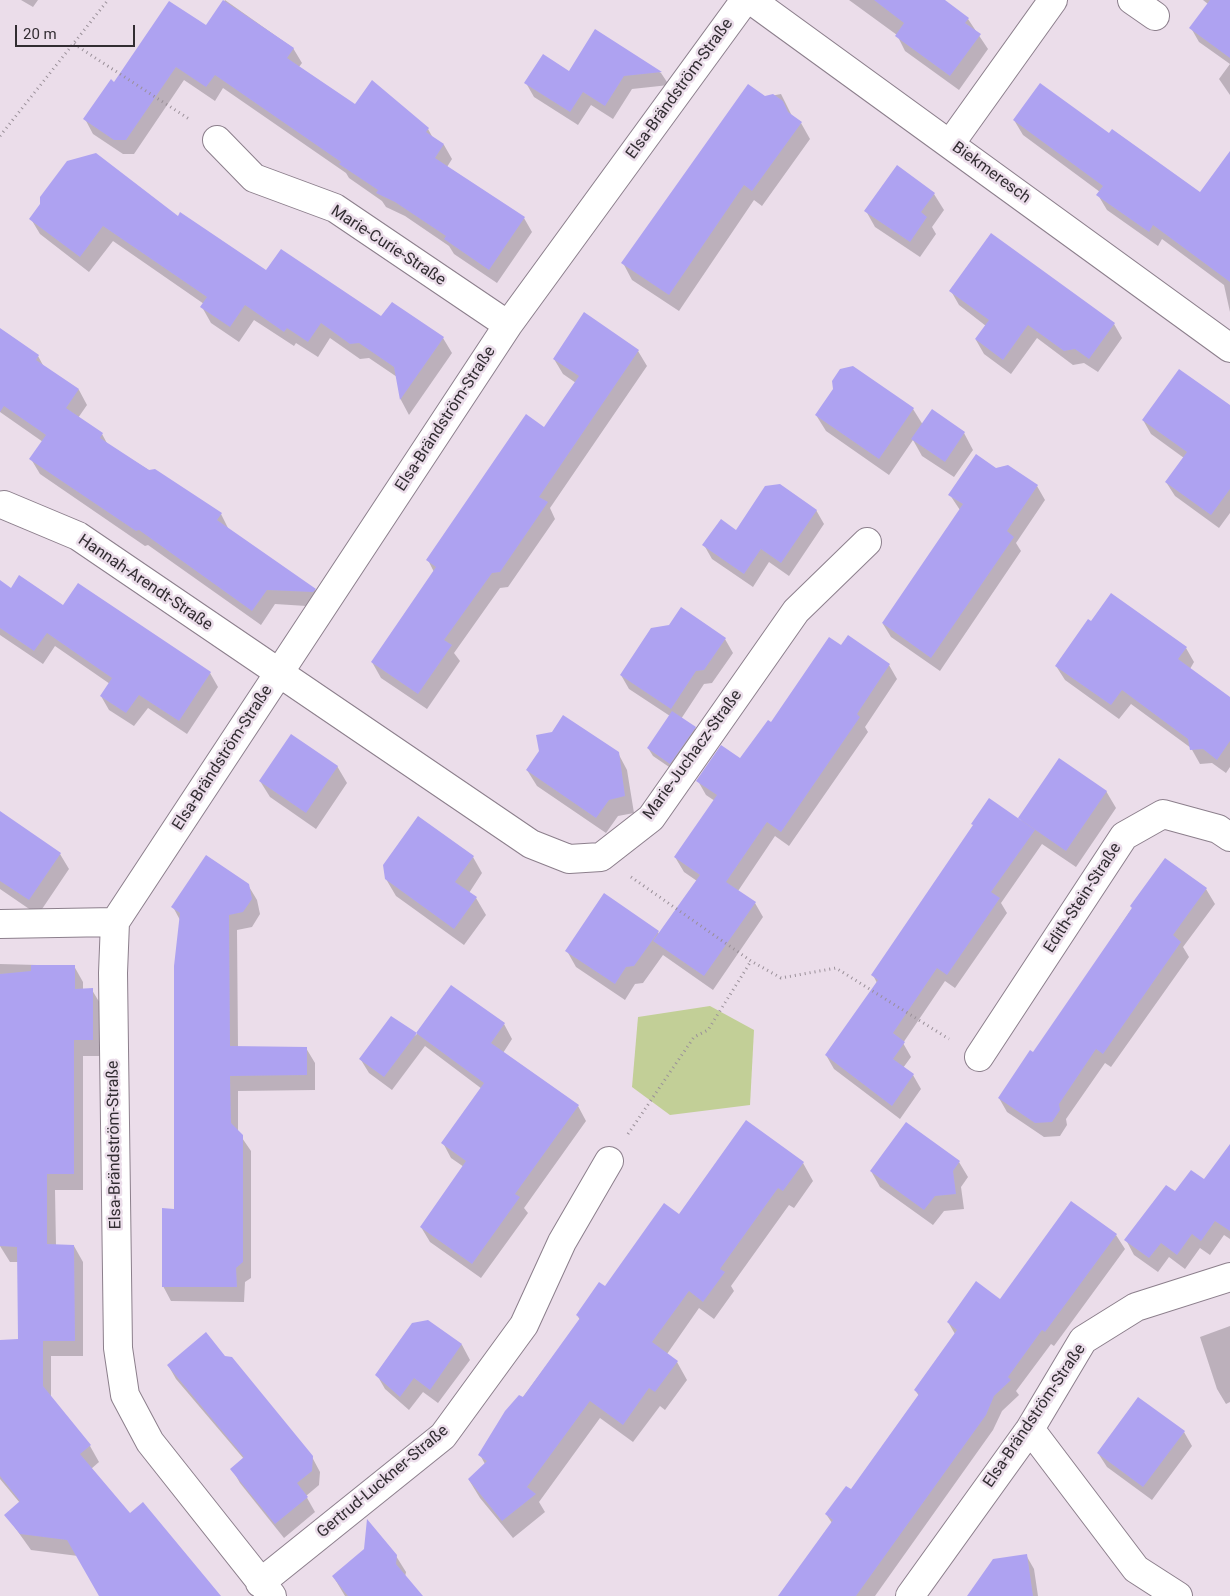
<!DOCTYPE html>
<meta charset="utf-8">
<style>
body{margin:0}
#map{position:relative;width:1230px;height:1596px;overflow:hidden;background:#ebddea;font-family:Roboto,sans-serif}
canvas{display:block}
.scale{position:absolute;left:15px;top:25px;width:120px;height:22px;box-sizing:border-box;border:2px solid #322d32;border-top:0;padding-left:6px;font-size:15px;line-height:18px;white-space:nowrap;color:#322d32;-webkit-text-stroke:4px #ebddea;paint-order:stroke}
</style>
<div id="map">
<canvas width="1230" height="1596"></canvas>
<div class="scale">20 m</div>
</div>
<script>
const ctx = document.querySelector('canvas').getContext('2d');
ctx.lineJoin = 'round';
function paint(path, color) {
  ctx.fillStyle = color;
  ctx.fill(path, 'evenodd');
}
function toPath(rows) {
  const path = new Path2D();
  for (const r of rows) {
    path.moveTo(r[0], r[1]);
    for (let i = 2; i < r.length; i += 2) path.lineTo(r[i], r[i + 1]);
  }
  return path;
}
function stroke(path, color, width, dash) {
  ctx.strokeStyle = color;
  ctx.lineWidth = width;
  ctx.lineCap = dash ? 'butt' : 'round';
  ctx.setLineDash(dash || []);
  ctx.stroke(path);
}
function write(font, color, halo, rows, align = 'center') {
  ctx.font = font + ' Roboto,sans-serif';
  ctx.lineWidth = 5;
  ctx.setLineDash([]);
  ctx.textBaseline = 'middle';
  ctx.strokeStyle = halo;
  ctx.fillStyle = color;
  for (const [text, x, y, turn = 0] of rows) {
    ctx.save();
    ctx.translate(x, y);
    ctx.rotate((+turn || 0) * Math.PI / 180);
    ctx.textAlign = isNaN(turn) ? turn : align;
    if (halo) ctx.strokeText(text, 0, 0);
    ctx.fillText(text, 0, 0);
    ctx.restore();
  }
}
paint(toPath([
 [710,1006,754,1030,750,1105,670,1115,632,1087,638,1017]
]), '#c2cf97');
paint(toPath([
 [21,0,38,0,33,7],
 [225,0,293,48,302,63,299,67,356,106,428,129,433,138,444,145,452,159,447,167,524,218,532,232,497,283,454,254,449,246,405,216,386,207,382,201,349,178,346,173,223,88,215,101,184,80,134,154,123,154,93,134,85,119,115,83,207,27],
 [849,0,943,0,968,19,988,49,959,90,905,51,897,35],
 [1203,0,1230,0,1230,95,1219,79,1230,64,1199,42,1191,28,1208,4],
 [595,30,661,73,669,85,632,89,613,119,591,105,578,125,534,97,526,83,570,72],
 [781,94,792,116,801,123,810,139,762,206,754,200,679,311,632,280,623,263,765,97],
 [1014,120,1109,135,1201,194,1230,179,1230,312,1224,285,1162,239,1158,246,1107,210,1098,195,1100,192,1023,135],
 [898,167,934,194,944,210,932,227,936,234,920,257,875,227,866,211],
 [178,218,267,272,381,318,443,338,452,353,409,415,401,400,397,377,369,358,360,359,330,338,318,357,296,343,294,346,254,320,239,342,211,323,202,307,204,304,113,241,89,272,40,234,31,219],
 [951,291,1114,324,1122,338,1098,372,1084,363,1073,365,1037,338,1011,374,984,354,976,340,986,326,959,305],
 [585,314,638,351,647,366,550,508,555,519,508,587,500,588,454,653,460,661,427,709,381,678,372,662,434,572,428,560,545,429,576,383,563,374,554,359],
 [0,334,38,356,44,367,79,390,87,405,78,418,102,434,108,445,221,514,229,530,315,590,323,605,322,607,275,604,261,625,148,545,145,546,40,474,31,459,43,442,0,412],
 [913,409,923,425,964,433,973,450,954,477,922,456,913,440,889,475,826,431,816,415],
 [1230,410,1230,513,1219,528,1175,496,1166,482,1184,458,1151,434,1143,420],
 [996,469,1037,486,1045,500,1016,543,1021,551,940,671,891,637,883,624,960,510,950,495],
 [816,510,824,524,789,576,769,562,753,587,712,559,704,545,736,531],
 [0,582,11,590,63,607,78,585,210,673,218,687,187,734,148,708,134,726,109,710,101,696,110,684,55,646,43,664,0,635],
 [725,639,733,653,712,683,704,684,681,719,695,728,699,736,675,771,653,756,648,748,670,716,629,689,621,675],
 [842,647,889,665,897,679,865,727,868,732,789,846,775,836,738,891,755,903,763,917,713,990,663,955,643,983,635,984,625,1000,576,967,567,951,658,932,659,934,697,881,684,872,675,857,715,801,706,795,698,781,740,760],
 [1186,648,1194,662,1190,669,1230,698,1230,767,1226,773,1212,763,1200,764,1191,748,1131,704,1119,719,1065,680,1056,666],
 [618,753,627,770,634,813,618,816,606,833,537,786,527,770],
 [337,766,347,783,316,829,270,797,260,781],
 [1106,791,1116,808,1076,867,1042,844,1001,903,1007,913,955,988,945,981,903,1043,911,1057,903,1068,913,1075,921,1089,900,1119,834,1069,826,1055,877,983,873,975,1022,822,1020,818],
 [0,833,60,854,69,869,38,915,0,889],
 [473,857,482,873,469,893,476,898,486,915,464,945,396,896,386,879],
 [1165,859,1206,889,1215,904,1183,947,1189,957,1111,1067,1105,1063,1066,1119,1067,1125,1060,1136,1044,1137,1007,1112,999,1098,1034,1054],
 [248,885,257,900,260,914,252,927,237,930,238,1048,306,1048,315,1063,315,1090,238,1091,238,1132,251,1151,251,1278,245,1282,244,1302,171,1301,163,1286,175,1210,180,920,173,907],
 [0,964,74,966,83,982,83,990,92,990,101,1005,101,1056,83,1056,83,1190,55,1190,56,1246,74,1246,83,1262,83,1356,51,1356,51,1398,90,1446,99,1462,91,1469,129,1515,219,1596,145,1596,78,1556,31,1550,6,1515,20,1503,0,1479,0,1372,19,1340,19,1262,10,1262,0,1246],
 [452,987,504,1024,512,1039,503,1053,578,1106,586,1121,524,1208,528,1213,481,1278,430,1242,421,1227,464,1167,451,1158,443,1143,482,1089,425,1046,392,1090,369,1073,361,1060,416,1035],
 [959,1162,968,1177,961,1187,964,1209,944,1211,933,1225,880,1187,871,1171],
 [803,1163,813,1181,794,1208,789,1205,731,1286,734,1291,714,1319,699,1308,667,1354,677,1362,687,1380,665,1410,660,1406,633,1442,600,1418,539,1502,545,1512,513,1538,480,1498,469,1480,485,1464,480,1455,580,1320,577,1315,679,1215],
 [1230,1172,1230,1239,1224,1235,1210,1255,1200,1248,1185,1269,1169,1257,1158,1272,1134,1255,1126,1240,1175,1193],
 [1116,1235,1125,1249,1054,1346,1051,1344,1016,1391,1019,1395,1002,1411,993,1430,875,1596,780,1596,832,1523,826,1514,851,1491,919,1396,915,1390,955,1334,948,1322,1001,1300],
 [427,1321,462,1345,470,1360,438,1403,423,1392,409,1410,385,1389,377,1375],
 [1230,1326,1230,1402,1226,1404,1217,1389,1200,1337],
 [168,1365,312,1457,320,1472,319,1485,306,1496,315,1512,284,1538,240,1483,232,1469,244,1459,176,1379],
 [1184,1432,1192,1446,1152,1500,1107,1467,1098,1453],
 [1026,1555,1034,1569,1038,1596,968,1596],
 [396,1556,406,1572,405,1577,419,1596,345,1596,333,1576]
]), '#0003');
paint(toPath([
 [223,0,294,48,287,58,355,104,372,80,429,128,426,132,444,144,435,158,525,217,489,270,444,239,446,236,395,202,376,193,378,190,339,164,341,162,215,75,206,87,176,67,126,140,114,140,83,119,111,79,114,82,169,1,206,25],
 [874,0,945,0,969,18,965,23,981,34,950,76,895,36,904,23],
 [1210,0,1230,0,1230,58,1189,28],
 [595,29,662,72,624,76,605,106,583,92,570,112,524,83,543,54,569,71],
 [1040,83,1109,133,1112,129,1200,192,1230,151,1230,282,1153,225,1149,232,1096,195,1103,186,1013,120],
 [748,84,765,96,773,94,783,101,788,112,802,122,752,191,744,185,669,295,621,263],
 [96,153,178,216,180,212,266,270,281,249,381,316,392,302,444,337,400,400,394,367,359,343,350,344,321,323,308,342,287,328,284,332,245,305,230,327,200,307,207,297,103,226,80,257,29,219,40,204,40,197,67,161],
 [897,165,935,193,921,212,927,217,910,242,864,211],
 [991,233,1115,323,1089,359,1075,349,1064,351,1028,325,1003,360,975,339,989,320,949,291],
 [584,312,639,350,539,497,548,502,500,572,492,573,444,640,452,645,418,694,371,662,436,567,426,560,526,414,544,427,579,376,553,359],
 [0,328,39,355,36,360,79,389,66,408,103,433,100,438,149,470,155,469,222,513,217,520,316,589,313,592,267,590,252,611,139,530,136,531,29,459,46,435,4,406,0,412],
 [853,366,914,408,879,459,815,415,833,389,832,381,840,369],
 [1179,369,1230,405,1230,489,1211,515,1165,482,1187,452,1142,420],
 [932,409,965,432,945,462,911,439],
 [976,454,996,468,1008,465,1038,485,1007,531,1014,537,931,658,882,623,963,504,948,495],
 [780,484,817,510,781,563,761,549,744,574,702,545,721,519,736,530,765,486],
 [19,575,63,605,78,583,211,672,179,721,139,695,126,713,100,696,112,678,47,633,34,651,0,628,0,580,11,588],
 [1111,593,1187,647,1178,659,1230,697,1230,741,1217,760,1203,749,1190,750,1188,739,1122,690,1111,705,1055,666,1088,619,1091,621],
 [681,607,726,638,704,670,696,671,671,709,620,675,651,628,669,625],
 [848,635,890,664,857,714,860,717,781,832,767,822,726,882,756,902,704,976,653,941,700,875,674,857,717,795,696,781,721,745,740,758,768,720,771,722,829,637,841,645],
 [672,711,696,727,670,764,647,748],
 [563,715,619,752,625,796,609,800,596,818,526,770,539,751,536,735,552,732],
 [291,734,338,766,306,813,259,781],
 [1059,758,1107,791,1066,851,1018,818],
 [989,798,1035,830,991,892,1000,898,947,975,937,968,893,1033,905,1042,893,1059,914,1074,892,1106,825,1055,878,980,871,975,973,825,971,824],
 [0,811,61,853,29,900,0,881],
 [418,816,474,856,455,882,477,897,454,929,385,879,383,865],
 [206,855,249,884,252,899,243,912,229,915,230,1046,307,1047,307,1075,230,1076,231,1123,243,1135,243,1262,236,1268,237,1287,162,1287,162,1208,174,1209,174,966,180,913,171,907],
 [1165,858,1207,888,1173,935,1181,942,1103,1054,1096,1049,1059,1104,1060,1110,1052,1122,1035,1123,998,1098,1030,1050,1033,1052,1132,908,1130,906],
 [604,893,659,931,634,966,626,967,615,984,565,951],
 [31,965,75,965,75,989,93,988,93,1040,74,1040,74,1174,47,1174,47,1244,74,1245,75,1341,43,1341,43,1386,91,1445,80,1454,130,1513,143,1502,221,1596,99,1596,67,1540,20,1534,4,1515,20,1501,0,1476,0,1340,18,1339,17,1247,0,1246,0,974,31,971],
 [451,985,505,1023,491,1043,579,1105,515,1194,520,1197,472,1264,420,1227,466,1161,441,1143,484,1083,416,1033],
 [391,1016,417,1033,384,1077,359,1059],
 [746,1120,804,1162,783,1191,778,1188,720,1269,725,1272,703,1302,689,1291,652,1342,678,1361,655,1392,649,1388,623,1425,590,1401,527,1487,536,1494,502,1521,468,1479,487,1461,478,1455,505,1411,519,1395,523,1397,580,1318,576,1315,599,1282,605,1286,664,1203,679,1214],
 [906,1122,960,1161,953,1171,956,1194,935,1196,924,1210,870,1171],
 [1230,1144,1230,1231,1215,1221,1201,1241,1192,1234,1177,1255,1161,1243,1149,1258,1124,1240,1166,1185,1175,1191,1191,1170,1204,1179],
 [1071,1201,1117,1234,1045,1332,1042,1330,1008,1377,1011,1380,994,1396,986,1415,856,1596,778,1596,833,1520,825,1514,846,1486,851,1489,919,1394,914,1390,957,1330,947,1322,976,1281,1000,1299],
 [428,1320,462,1344,430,1390,414,1378,400,1397,375,1375,412,1323],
 [206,1332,225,1356,232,1357,313,1456,312,1471,297,1483,308,1497,275,1524,230,1469,244,1457,167,1365],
 [1138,1397,1185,1431,1143,1487,1097,1453],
 [367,1519,397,1555,396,1564,423,1596,348,1596,332,1576,364,1549],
 [1027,1554,1033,1596,967,1596,993,1559]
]), '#aea2f1');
const minor = toPath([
 [751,0,1230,348],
 [1132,0,1155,16],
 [217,140,254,178,335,208,508,325],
 [950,144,1053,0],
 [4,505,78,536,531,844,569,859,601,857,651,818,796,611,867,542],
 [0,924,115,922],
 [979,1057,1124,836,1163,814,1218,829,1230,837],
 [1030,1429,1136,1569,1178,1596],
 [260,1583,443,1436,524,1325,562,1242,609,1161],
 [272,1596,150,1442,125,1395,118,1348,113,973,115,922,508,325,745,0],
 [910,1596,1030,1429,1083,1340,1136,1307,1230,1277]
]);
stroke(minor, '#8c7f8c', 30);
stroke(toPath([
 [74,44,189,119],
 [0,136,108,0],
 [631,877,751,961,781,978,836,968,949,1039],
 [628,1134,694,1037,708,1030,751,961]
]), '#9a9099', 3, [1, 4]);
stroke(minor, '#fff', 28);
write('16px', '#322d32', '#ebddea', [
 ["Elsa-Brändström-Straße",680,89,-54],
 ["Biekmeresch",991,173,36],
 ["Marie-Curie-Straße",388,246,33],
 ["Elsa-Brändström-Straße",446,419,-57],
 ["Hannah-Arendt-Straße",145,583,34],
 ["Marie-Juchacz-Straße",693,755,-54],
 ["Elsa-Brändström-Straße",223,758,-57],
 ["Edith-Stein-Straße",1083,898,-57],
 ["Elsa-Brändström-Straße",115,1145,-91],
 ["Elsa-Brändström-Straße",1035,1416,-56],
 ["Gertrud-Luckner-Straße",383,1482,-40]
]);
</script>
